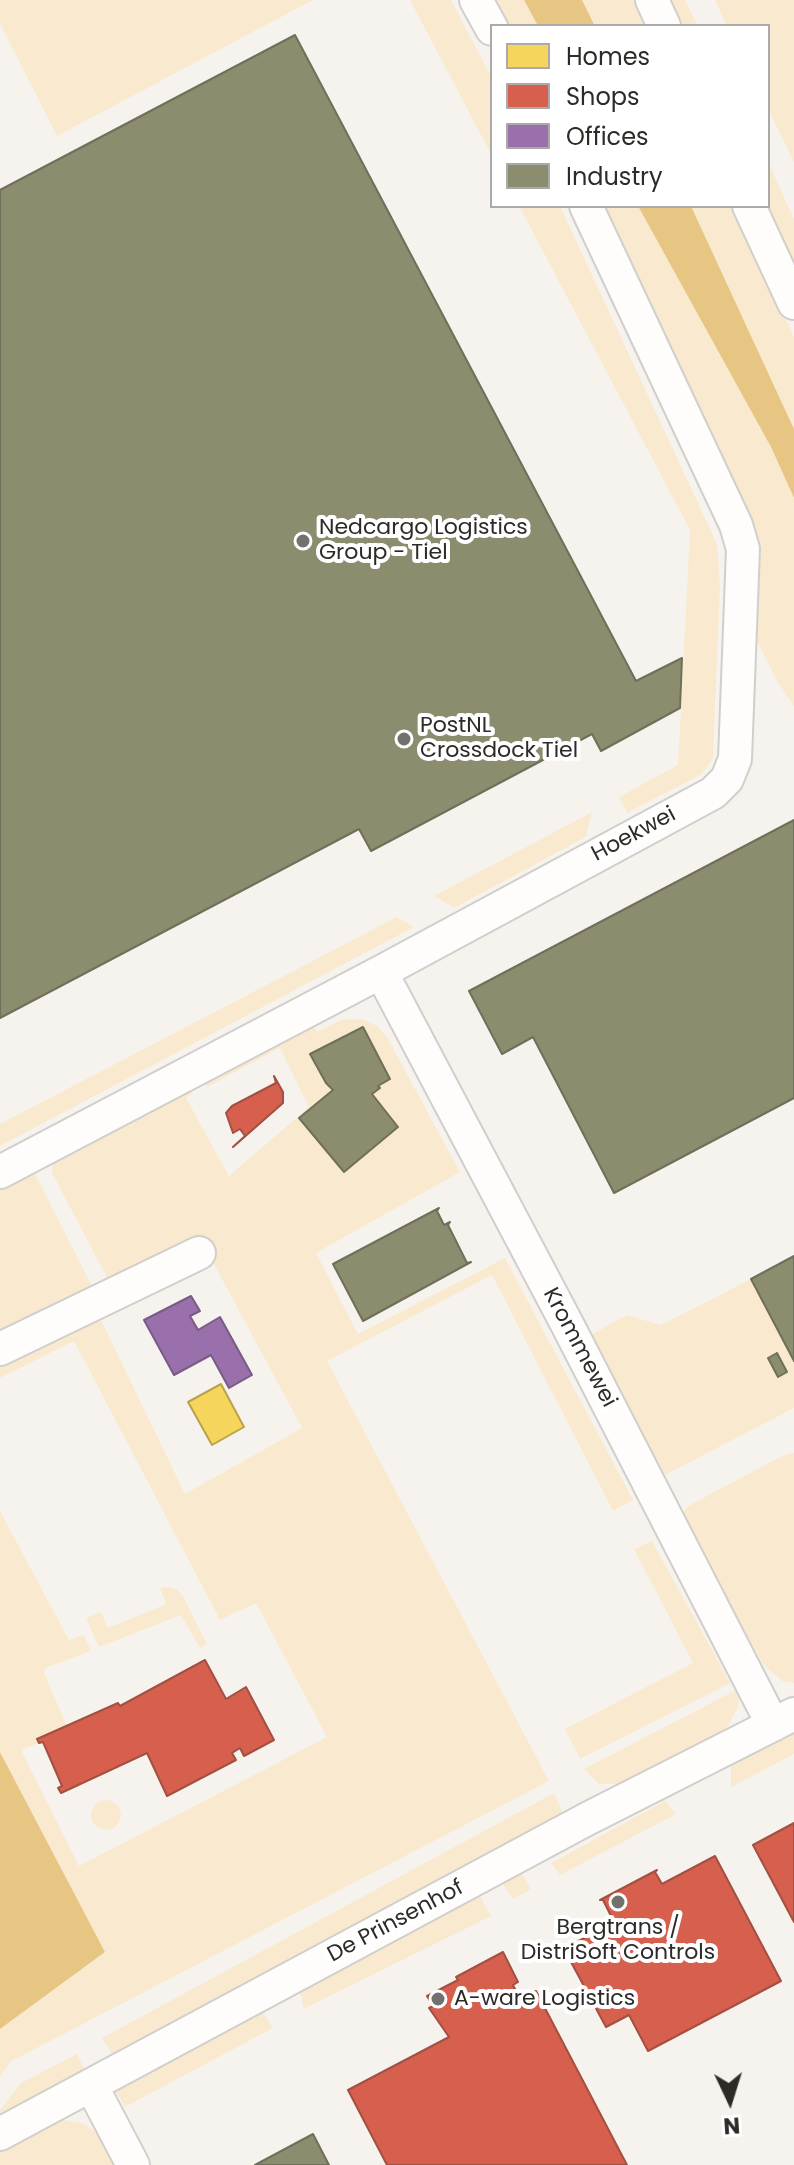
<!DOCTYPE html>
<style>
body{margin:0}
#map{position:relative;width:794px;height:2165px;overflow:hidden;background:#f6f3ee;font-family:Poppins,sans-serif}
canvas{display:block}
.legend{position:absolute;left:490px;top:24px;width:280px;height:184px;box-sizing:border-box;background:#fff;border:2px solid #abaaa9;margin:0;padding:10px 14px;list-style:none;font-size:24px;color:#2d2b27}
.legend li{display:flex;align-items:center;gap:16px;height:40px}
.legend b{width:40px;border:2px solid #abaaa9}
.north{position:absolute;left:690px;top:2061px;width:80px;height:80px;-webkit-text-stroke:6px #fff;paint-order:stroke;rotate:176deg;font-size:22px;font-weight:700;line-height:32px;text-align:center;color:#2d2b27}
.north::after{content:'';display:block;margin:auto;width:28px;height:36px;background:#2d2b27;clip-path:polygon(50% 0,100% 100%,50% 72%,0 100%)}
</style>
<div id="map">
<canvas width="794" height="2165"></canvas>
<ul class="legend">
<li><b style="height:22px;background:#f6d55c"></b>Homes</li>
<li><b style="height:22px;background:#d6604d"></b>Shops</li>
<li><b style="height:22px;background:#9970ab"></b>Offices</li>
<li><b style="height:22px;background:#8c8c6e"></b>Industry</li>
</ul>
<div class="north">N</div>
</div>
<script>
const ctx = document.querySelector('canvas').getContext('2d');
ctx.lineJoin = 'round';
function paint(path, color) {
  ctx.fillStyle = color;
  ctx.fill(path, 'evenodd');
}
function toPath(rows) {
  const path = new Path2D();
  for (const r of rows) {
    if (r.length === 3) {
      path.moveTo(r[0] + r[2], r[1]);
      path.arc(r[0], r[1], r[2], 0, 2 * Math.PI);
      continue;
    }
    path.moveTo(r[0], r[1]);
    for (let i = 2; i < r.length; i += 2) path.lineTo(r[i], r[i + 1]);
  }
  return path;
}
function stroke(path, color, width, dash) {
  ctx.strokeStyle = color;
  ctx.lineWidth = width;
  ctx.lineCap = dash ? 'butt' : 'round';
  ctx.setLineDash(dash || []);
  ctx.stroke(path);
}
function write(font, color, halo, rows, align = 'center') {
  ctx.font = font + ' Poppins,sans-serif';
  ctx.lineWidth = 8;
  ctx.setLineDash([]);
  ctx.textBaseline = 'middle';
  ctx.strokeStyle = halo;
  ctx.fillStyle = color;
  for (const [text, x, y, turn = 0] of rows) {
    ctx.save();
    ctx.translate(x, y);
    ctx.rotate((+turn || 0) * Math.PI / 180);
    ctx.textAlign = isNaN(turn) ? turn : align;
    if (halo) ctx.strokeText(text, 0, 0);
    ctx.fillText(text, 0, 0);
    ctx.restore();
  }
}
paint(toPath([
 [0,0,313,0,57,136,0,24],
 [410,0,451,0,492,78,492,156],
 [493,0,524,0,538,26,506,26],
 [582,0,635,0,647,26,596,26],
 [668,0,685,0,698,26,681,26],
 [715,0,794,0,794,162,768,109,768,26,727,26],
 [768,162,794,219,794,263,768,206],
 [519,206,560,206,717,544,720,585,713,758,702,774,627,813,619,797,678,765,690,530],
 [601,206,638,206,771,447,794,498,794,706,777,681,756,639,760,544],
 [691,206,732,206,794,337,794,429],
 [592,812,586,837,454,908,434,896],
 [397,917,414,927,0,1146,0,1124],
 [352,1019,364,1020,377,1026,387,1037,460,1172,316,1253,358,1334,505,1258,633,1500,613,1511,492,1275,327,1361,549,1781,10,2062,0,2077,0,2029,105,1952,0,1752,0,1511,69,1640,84,1635,91,1651,45,1668,44,1673,67,1726,37,1739,39,1743,21,1750,79,1866,327,1737,256,1603,220,1620,74,1341,0,1378,0,1361,100,1318,185,1494,302,1428,202,1242,112,1287,52,1173,53,1160,189,1088,192,1094,186,1098,229,1176,309,1107,280,1048,207,1087,205,1080,312,1024,317,1032,341,1020],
 [34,1172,94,1290,0,1329,0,1189],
 [751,1279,794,1361,794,1408,665,1475,590,1341,594,1333,627,1315,661,1325],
 [794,1453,794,1683,782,1681,763,1664,684,1520,683,1513,688,1506,784,1455],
 [652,1541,730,1683,580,1759,565,1729,693,1663,634,1549],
 [169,1587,177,1589,183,1596,207,1644,200,1648,181,1615,99,1647,86,1618,101,1612,108,1628,166,1604,160,1588],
 [740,1688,738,1707,725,1732,622,1784,599,1784,584,1769],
 [794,1730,794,1754,731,1787,731,1764],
 [554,1793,565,1817,115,2059,102,2038],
 [106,1815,15],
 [665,1801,676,1814,560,1875,551,1863],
 [521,1872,531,1889,513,1899,502,1883],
 [479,1895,491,1916,304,2009,300,1991],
 [262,2010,273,2028,125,2107,115,2090],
 [77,2054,86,2073,0,2118,0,2110,21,2083],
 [63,2120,81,2123,92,2129,106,2143,117,2165,0,2165,0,2154,3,2148,52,2121]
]), '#f9eacf');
paint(toPath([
 [524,0,582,0,595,26,538,26],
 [638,206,691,206,794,429,794,498,771,447],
 [0,1752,105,1952,0,2029]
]), '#e7c684');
const homes = toPath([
 [221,1384,244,1427,212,1445,188,1402,221,1384]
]);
paint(homes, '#f6d55c');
stroke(homes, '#baa24c', 2);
const shops = toPath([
 [274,1076,283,1092,283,1103,233,1147,245,1136,240,1129,233,1133,226,1113,232,1106,276,1083,274,1076],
 [205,1660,226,1699,246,1687,274,1740,244,1756,240,1748,232,1753,236,1760,167,1796,147,1753,61,1793,58,1788,62,1786,56,1772,43,1742,39,1743,37,1739,118,1703,120,1706,205,1660],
 [794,1823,794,1922,753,1845,794,1823],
 [715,1856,781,1981,648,2051,629,2015,606,2027,564,1949,614,1922,603,1900,600,1900,657,1870,655,1872,662,1884,715,1856],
 [503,1952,518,1982,513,1985,520,1999,536,1991,627,2165,387,2165,348,2090,449,2037,429,2008,433,2006,427,1996,458,1980,456,1977,503,1952]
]);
paint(shops, '#d6604d');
stroke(shops, '#a35042', 2);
const offices = toPath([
 [191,1296,200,1311,190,1316,198,1330,220,1317,252,1375,229,1388,211,1355,174,1375,144,1320,191,1296]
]);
paint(offices, '#9970ab');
stroke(offices, '#795b83', 2);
const industry = toPath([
 [295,35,636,681,682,658,680,708,601,751,592,734,371,851,359,829,0,1018,0,190,295,35],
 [794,820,794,1098,614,1193,533,1037,502,1054,469,991,794,820],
 [363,1027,390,1079,378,1086,380,1088,372,1094,398,1127,344,1172,299,1118,333,1090,326,1083,310,1054,363,1027],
 [439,1208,437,1211,444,1225,450,1222,448,1225,467,1263,471,1262,363,1321,333,1264,439,1208],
 [794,1256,794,1361,751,1279,794,1256],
 [777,1353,787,1372,778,1377,768,1358,777,1353],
 [313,2134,329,2165,255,2165,313,2134]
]);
paint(industry, '#8c8c6e');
stroke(industry, '#706f59', 2);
const minor = toPath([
 [476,0,492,29],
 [652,0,664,26],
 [749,206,794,303],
 [381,972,567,1324,773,1725],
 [0,1172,381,972,713,793,727,779,735,759,743,549,736,525,586,206],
 [0,1349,199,1253],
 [91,2085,133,2165],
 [0,2134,587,1819,794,1714]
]);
stroke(minor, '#d1cfcb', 36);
stroke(minor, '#fefdfc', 32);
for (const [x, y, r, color] of [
 [303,541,8,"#73716d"],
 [404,739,8,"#73716d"],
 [618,1902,8,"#73716d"],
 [438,1999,8,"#73716d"]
]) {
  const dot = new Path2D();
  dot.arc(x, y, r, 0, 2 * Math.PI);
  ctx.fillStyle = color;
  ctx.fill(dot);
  stroke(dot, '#fff', 3);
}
write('22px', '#2d2b27', '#fff', [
 ["Nedcargo Logistics",319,528],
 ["Group - Tiel",319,553],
 ["PostNL",420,726],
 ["Crossdock Tiel",420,751],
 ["Bergtrans /",618,1928,"center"],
 ["DistriSoft Controls",618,1953,"center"],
 ["A-ware Logistics",454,1999]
], 'left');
write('22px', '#2d2b27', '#fff', [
 ["Hoekwei",634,835,-28],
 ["Krommewei",579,1348,62],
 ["De Prinsenhof",396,1922,-28]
]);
</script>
